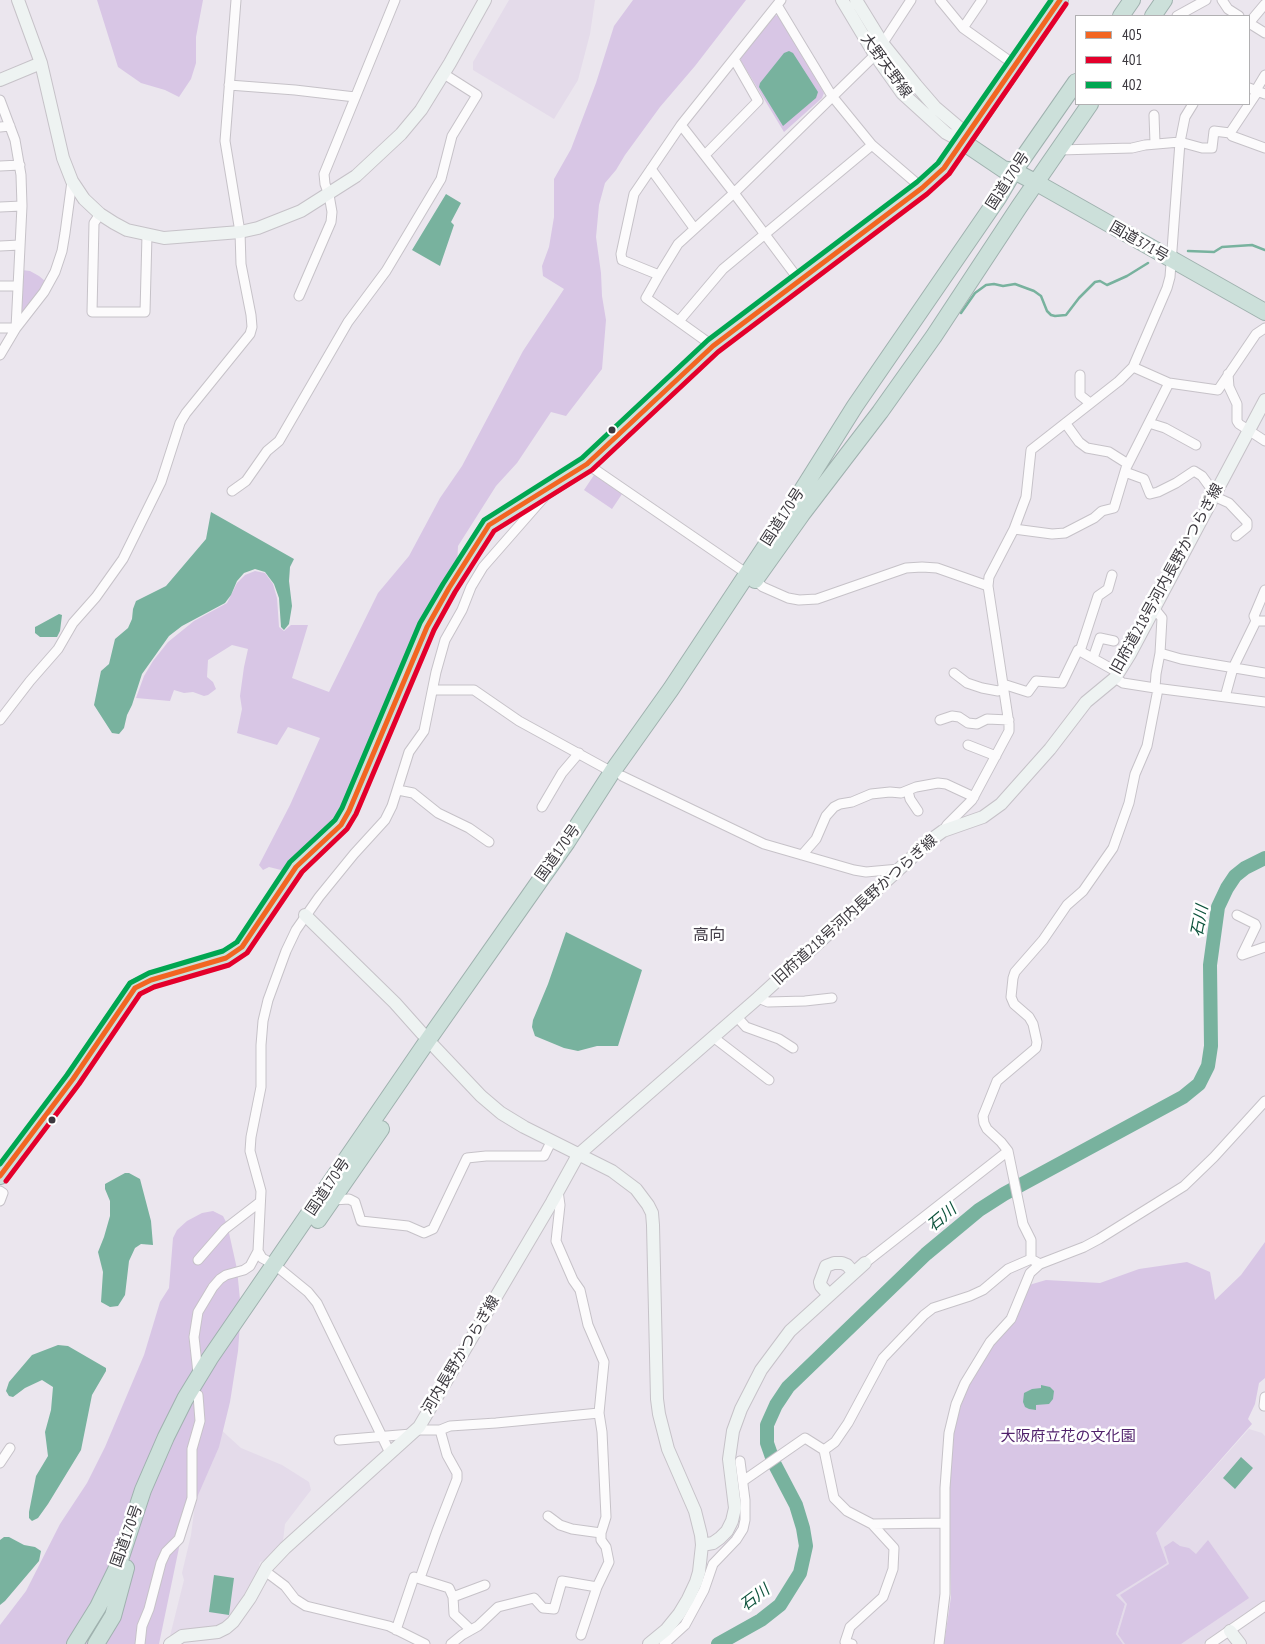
<!DOCTYPE html>
<meta charset="utf-8">
<style>
body{margin:0}
#map{position:relative;width:1265px;height:1644px;overflow:hidden;background:#ebe6ee;font-family:"PT Sans Narrow",sans-serif}
canvas{display:block}
.legend{position:absolute;left:1075px;top:15px;width:175px;height:90px;box-sizing:border-box;background:#fff;border:1px solid #b1b0b2;margin:0;padding:6px 9px;list-style:none;font-size:15px;color:#3c393f}
.legend li{display:flex;align-items:center;gap:10px;height:25px}
.legend b{width:25px;border:1px solid #b1b0b2}
</style>
<div id="map">
<canvas width="1265" height="1644"></canvas>
<ul class="legend">
<li><b style="height:6px;background:#f26522"></b>405</li>
<li><b style="height:6px;background:#e4002b"></b>401</li>
<li><b style="height:6px;background:#00a651"></b>402</li>
</ul>
</div>
<script>
const ctx = document.querySelector('canvas').getContext('2d');
ctx.lineJoin = 'round';
function paint(path, color) {
  ctx.fillStyle = color;
  ctx.fill(path, 'evenodd');
}
function toPath(rows) {
  const path = new Path2D();
  for (const r of rows) {
    path.moveTo(r[0], r[1]);
    for (let i = 2; i < r.length; i += 2) path.lineTo(r[i], r[i + 1]);
  }
  return path;
}
function stroke(path, color, width, dash) {
  ctx.strokeStyle = color;
  ctx.lineWidth = width;
  ctx.lineCap = dash ? 'butt' : 'round';
  ctx.setLineDash(dash || []);
  ctx.stroke(path);
}
function write(font, color, halo, rows, align = 'center') {
  ctx.font = font + ' "PT Sans Narrow","Noto Sans JP",sans-serif';
  ctx.lineWidth = 5;
  ctx.setLineDash([]);
  ctx.textBaseline = 'middle';
  ctx.strokeStyle = halo;
  ctx.fillStyle = color;
  for (const [text, x, y, turn = 0] of rows) {
    ctx.save();
    ctx.translate(x, y);
    ctx.rotate((+turn || 0) * Math.PI / 180);
    ctx.textAlign = isNaN(turn) ? turn : align;
    if (halo) ctx.strokeText(text, 0, 0);
    ctx.fillText(text, 0, 0);
    ctx.restore();
  }
}
paint(toPath([
 [509,0,595,0,590,34,578,80,554,119,473,70,473,62],
 [218,1427,241,1448,282,1465,309,1482,311,1490,285,1524,283,1541,280,1545,266,1560,260,1562,258,1571,234,1612,222,1625,207,1631,180,1632,170,1636,184,1580,182,1573,191,1535,198,1481],
 [1249,1429,1262,1433,1265,1436,1265,1601,1203,1644,1123,1644,1116,1634,1125,1604,1116,1595,1156,1533]
]), '#e4dbea');
paint(toPath([
 [97,0,203,0,196,37,196,63,191,79,179,97,165,90,141,83,118,67],
 [633,0,746,0,695,66,660,107,625,155,616,170,605,183,599,205,596,237,601,273,602,296,606,320,602,369,566,416,551,412,517,463,496,486,458,546,457,568,335,824,285,871,269,867,263,870,259,865,290,805,320,738,288,727,277,745,237,733,242,709,240,696,244,667,248,649,232,645,208,660,207,677,213,682,216,689,208,695,204,696,193,692,184,693,174,690,170,701,136,698,144,676,153,661,168,642,194,621,227,603,237,583,245,575,255,571,265,573,273,584,277,598,279,627,284,631,291,625,308,625,292,678,329,692,378,593,409,556,440,498,462,466,523,351,564,289,543,276,542,266,549,247,554,217,554,179,571,149,596,83,614,26],
 [773,15,780,16,790,36,824,93,822,98,784,132,741,61,741,55],
 [22,270,30,271,39,276,45,281,40,292,23,314,21,314],
 [594,475,622,494,612,509,584,490],
 [213,1211,223,1216,227,1224,237,1269,241,1310,238,1351,230,1402,219,1447,192,1509,180,1543,159,1644,0,1644,0,1625,26,1591,60,1524,87,1483,105,1447,144,1355,160,1302,169,1288,173,1238,177,1230,187,1221,202,1213],
 [1265,1242,1265,1378,1259,1383,1255,1404,1248,1419,1252,1424,1156,1533,1167,1563,1116,1595,1125,1604,1116,1634,1123,1644,944,1644,951,1597,948,1477,952,1434,965,1393,993,1343,1029,1285,1046,1280,1100,1283,1139,1269,1187,1262,1210,1272,1215,1300,1241,1275],
 [1208,1540,1249,1598,1181,1644,1125,1644,1118,1634,1127,1604,1120,1595,1169,1564,1164,1547,1173,1541,1180,1546,1189,1548,1196,1554]
]), '#d8c6e5');
paint(toPath([
 [789,51,793,53,818,92,816,98,783,126,759,87,760,83,784,53],
 [446,194,461,203,451,222,454,225,440,266,412,250],
 [211,512,294,559,290,567,289,581,292,606,289,624,284,630,281,627,279,598,274,584,265,572,255,569,244,573,237,581,231,595,225,603,182,626,169,636,142,674,132,705,127,715,124,728,119,734,112,733,94,705,101,671,109,664,115,639,128,628,132,619,133,609,136,601,166,586,206,539],
 [59,614,62,615,60,631,57,637,40,637,35,633,35,627,37,626],
 [566,932,642,970,618,1046,597,1046,578,1051,564,1048,535,1036,532,1027,533,1020,548,984],
 [125,1173,129,1173,140,1179,151,1221,153,1245,141,1244,135,1248,129,1261,125,1295,118,1306,110,1307,101,1302,103,1272,98,1252,104,1237,110,1216,110,1201,105,1189,105,1184],
 [58,1345,68,1346,106,1368,106,1371,92,1395,81,1450,48,1504,38,1518,32,1521,29,1518,29,1512,36,1476,48,1456,45,1432,51,1410,53,1387,42,1380,25,1388,13,1397,9,1396,6,1391,9,1382,32,1355],
 [1041,1385,1050,1387,1054,1391,1053,1399,1049,1404,1036,1405,1036,1410,1029,1409,1025,1407,1023,1402,1024,1393,1032,1389,1041,1388],
 [1241,1457,1253,1468,1235,1489,1223,1478],
 [4,1537,9,1537,24,1545,35,1547,41,1551,39,1561,5,1601,0,1605,0,1540],
 [214,1575,234,1578,229,1615,209,1612]
]), '#78b29e');
stroke(toPath([
 [1188,251,1214,252,1222,247,1252,245,1265,250],
 [961,313,975,293,986,285,994,284,1003,286,1015,284,1034,291,1041,296,1047,311,1051,315,1055,316,1066,315,1079,298,1095,282,1100,281,1107,285,1127,276,1148,263]
]), '#78b29e', 2.5);
stroke(toPath([
 [718,1644,761,1620,780,1605,800,1573,806,1546,803,1528,796,1505,774,1463,767,1443,767,1425,776,1405,788,1387,926,1254,979,1210,1004,1194,1183,1097,1199,1084,1208,1066,1211,1046,1210,965,1218,907,1227,888,1235,876,1245,868,1265,858]
]), '#78b29e', 14);
const street = toPath([
 [940,0,963,28,1015,65],
 [1222,0,1228,9,1239,16],
 [777,5,832,96,872,145,922,188],
 [1177,16,1206,0],
 [1249,23,1265,4],
 [1249,23,1265,33],
 [963,28,982,0],
 [229,85,295,90,355,97],
 [1249,88,1265,94],
 [1256,90,1265,75],
 [0,100,15,140,21,175,22,206,16,328],
 [1154,115,1155,143],
 [681,125,734,193,799,280],
 [0,127,10,126],
 [1230,133,1258,91],
 [1059,150,1132,148,1145,145,1180,142,1202,148,1212,148,1214,131,1230,133,1232,136,1265,148],
 [705,155,758,101,734,59],
 [0,166,20,165],
 [651,169,694,228],
 [0,207,22,206],
 [100,214,94,223,92,312,145,312,147,235],
 [0,246,20,245],
 [659,275,622,260,621,254,634,194,681,125,781,0],
 [0,286,18,286],
 [299,296,331,222,332,212,329,195,325,184,324,174,395,0],
 [679,321,723,269,872,145],
 [0,328,16,328],
 [713,346,646,298,659,275,678,244,734,193,875,55,911,0],
 [0,355,16,328,44,292,55,272,62,251,65,233,72,181],
 [1133,367,1169,383,1218,390,1256,334,1265,328],
 [1228,374,1229,387,1237,404,1237,421,1239,424,1265,441],
 [1080,375,1080,395,1090,403],
 [1149,423,1165,428,1196,445],
 [1066,424,1079,442,1087,448,1109,452,1128,464],
 [587,464,746,573,763,587,788,598,799,600,817,599,906,568,922,567,937,568,988,586],
 [1125,472,1144,479,1150,494,1158,492,1176,483,1194,471,1202,476,1218,498,1229,503,1247,522,1247,527,1236,536],
 [232,491,246,481,267,451,279,441,348,322,386,271,441,179,452,136,477,95,444,74],
 [1014,529,1052,534,1065,533,1094,518,1102,511,1114,508,1126,468,1169,383],
 [1154,608,1162,618,1160,653,1156,674,1155,688],
 [1256,621,1254,616,1265,590],
 [1080,651,1098,596,1108,589,1112,575],
 [1160,653,1181,659,1265,673],
 [1093,658,1100,638,1114,641],
 [954,673,967,683,982,688,998,691,1004,688],
 [1115,678,1123,683,1155,688,1265,702],
 [1003,684,1028,692,1036,681,1062,683,1078,650,1119,673],
 [433,690,474,690,519,721,612,772],
 [1225,697,1233,668,1256,621,1265,621],
 [0,720,30,681,58,649,73,623,96,597,123,559,161,482,180,423,186,413,250,334,252,327,251,315,241,264,240,232,225,141,236,0],
 [940,720,952,716,959,717,968,723,977,724,987,719,1009,720],
 [968,745,996,756],
 [622,776,764,844,854,870,866,872,899,869],
 [398,790,413,793,438,813,469,828,489,842],
 [908,791,910,799,918,811],
 [542,807,562,773,579,753],
 [943,831,947,825,972,800,1009,731,1009,724,988,586,989,577,1014,529,1026,497,1031,450,1119,381,1133,367,1167,288,1170,277,1180,142,1185,117,1193,104],
 [802,855,816,839,826,816,834,807,840,804,852,802,871,794,890,792,901,793,916,787,938,783,946,784,974,797],
 [1237,915,1255,924,1256,926,1242,955,1265,947],
 [758,998,768,1002,805,1001,832,998],
 [737,1017,746,1027,779,1039,793,1048],
 [713,1037,769,1080],
 [0,1191,3,1193,0,1201],
 [558,1191,560,1205,556,1241,573,1280,580,1290,588,1325,604,1362,599,1413,602,1432,606,1517,601,1533,601,1540,606,1547,609,1562,597,1587,581,1635],
 [333,1200,349,1199,355,1202,361,1221,408,1226,424,1233,433,1229,467,1158,486,1156,544,1156,551,1142],
 [198,1260,225,1229,260,1202],
 [865,1263,1008,1151],
 [1040,1264,1031,1259,1031,1240,1023,1224,1008,1151,1001,1142,987,1129,984,1123,983,1116,997,1081,1036,1048,1037,1042,1033,1024,1029,1017,1014,1004,1011,997,1013,978,1015,972,1043,940,1067,905,1083,891,1113,848,1129,803,1135,774,1147,746,1158,689],
 [198,1373,194,1337,198,1312,213,1287,220,1279,226,1275,244,1270,250,1266,258,1251],
 [1265,1397,1264,1406,1265,1406],
 [415,1430,440,1430,450,1426,496,1423,599,1413],
 [339,1440,411,1434],
 [824,1450,835,1442,848,1423,883,1358,924,1315,933,1308,970,1296,983,1290,1008,1269,1031,1259],
 [390,1453,317,1303,308,1292,275,1265,262,1258,258,1251,261,1191,250,1151,251,1137,261,1087,261,1045,263,1021,268,1000,286,951,296,930,319,897,354,854,385,820,392,806,409,752,424,731,436,672,445,640,462,610,471,587,483,567,546,495],
 [0,1463,10,1448],
 [743,1481,805,1438,824,1450,834,1498,847,1511,872,1524,945,1523],
 [548,1516,560,1525,572,1529,601,1533],
 [265,1571,285,1586,295,1599,306,1606,389,1626,425,1644],
 [420,1578,436,1533,457,1479,457,1473,447,1455,440,1430],
 [453,1597,454,1614,471,1630],
 [396,1630,414,1577,449,1588,453,1597,485,1585],
 [140,1644,142,1626,149,1609,161,1563,166,1552,179,1539,192,1498,192,1449,200,1421,198,1395],
 [451,1644,462,1635,478,1626,498,1607,534,1598,543,1608,554,1609,562,1581,597,1587],
 [664,1644,685,1625,704,1590,713,1564,736,1540,743,1529,745,1520,745,1500,740,1461],
 [852,1644,845,1642,850,1627,883,1597,893,1569,894,1548,872,1524],
 [939,1644,945,1594,945,1488,949,1433,956,1404,965,1383,990,1342,1011,1319,1030,1273,1040,1264,1084,1247,1099,1239,1184,1186,1214,1157,1265,1101],
 [1210,1644,1265,1606]
]);
const secondary = toPath([
 [18,0,41,63,63,158,72,181,84,199,100,214,114,223,127,230,164,238,240,232,258,228,301,211,356,176,401,134,421,110,450,63,485,0],
 [842,0,875,55,902,93,946,133,963,142],
 [856,0,883,44,916,85,935,107,968,135],
 [0,80,41,63],
 [305,915,395,1003,428,1040,481,1096,501,1113,524,1127,612,1171,636,1189,648,1205,652,1213,653,1225,657,1399,659,1414,668,1449,695,1511,701,1535,702,1545,699,1572,696,1582,688,1599,679,1614,666,1630,649,1644],
 [829,1295,821,1286,820,1282,826,1266,834,1263,842,1263,847,1265,854,1273],
 [702,1545,713,1543,720,1538,727,1531,732,1521,735,1508,729,1459,733,1431,741,1409,761,1370,790,1331,865,1263],
 [1230,1631,1240,1644],
 [170,1644,182,1636,218,1632,226,1628,233,1622,250,1598,267,1567,285,1548,419,1427,552,1202,578,1155,758,998,932,839,943,831,983,817,1001,804,1050,749,1086,702,1115,678,1130,654,1265,400]
]);
const highway = toPath([
 [1121,16,1132,0],
 [1153,16,1164,0],
 [963,142,1003,169,1014,171,1037,183,1265,312],
 [755,580,802,514,880,412,934,336,1019,207,1090,104],
 [0,1176,73,1079,135,988,151,980,226,958,242,947,296,867,341,825,349,811,427,627,449,588,489,525,555,485,587,464,713,346,922,188,944,168,968,135,1060,0],
 [318,1220,381,1129],
 [75,1644,98,1607,118,1566,143,1490,166,1437,185,1399,210,1358,428,1040,567,842,612,772,671,689,789,511,855,406,998,198,1014,171,1076,82],
 [96,1644,113,1616,126,1568]
]);
stroke(street, '#c6c2c8', 11);
stroke(secondary, '#c6c2c8', 14);
stroke(highway, '#9fb1ae', 18);
stroke(street, '#fcfbfc', 9);
stroke(secondary, '#eef3f2', 12);
stroke(highway, '#cce0da', 16);
stroke(toPath([
 [0,1176,73,1079,135,988,151,980,226,958,242,947,296,867,341,825,349,811,427,627,449,588,489,525,587,464,713,346,922,188,944,168,1060,0]
]), '#f26522', 5);
stroke(toPath([
 [6,1181,79,1084,140,994,154,987,229,965,247,953,302,872,347,829,356,814,434,630,455,592,494,531,592,470,718,352,927,194,949,174,1066,4]
]), '#e4002b', 5);
stroke(toPath([
 [0,1164,67,1075,130,983,149,973,223,951,237,942,290,862,335,820,342,808,420,623,443,584,484,520,582,458,708,340,917,182,938,163,1051,0]
]), '#00a651', 5);
for (const [x, y, r, color] of [
 [612,430,4.5,"#3c393f"],
 [52,1120,4.5,"#3c393f"]
]) {
  const dot = new Path2D();
  dot.arc(x, y, r, 0, 2 * Math.PI);
  ctx.fillStyle = color;
  ctx.fill(dot);
  stroke(dot, '#fff', 2);
}
write('15px', '#3c393f', '#fff', [
 ["大野天野線",886,66,54],
 ["国道170号",1008,181,-57],
 ["国道371号",1139,242,30],
 ["国道170号",783,517,-57],
 ["旧府道218号河内長野かつらぎ線",1167,579,-61],
 ["国道170号",558,853,-55],
 ["旧府道218号河内長野かつらぎ線",855,910,-42],
 ["国道170号",328,1187,-56],
 ["河内長野かつらぎ線",461,1355,-59],
 ["国道170号",127,1536,-70]
]);
write('15px', '#50216b', '#fff', [
 ["大阪府立花の文化園",1068,1437]
]);
write('italic 16px', '#0e543d', '#fff', [
 ["石川",1200,921,-79],
 ["石川",942,1218,-40],
 ["石川",755,1598,-37]
]);
write('16px', '#47414c', '#fff', [
 ["高向",709,935]
]);
</script>
